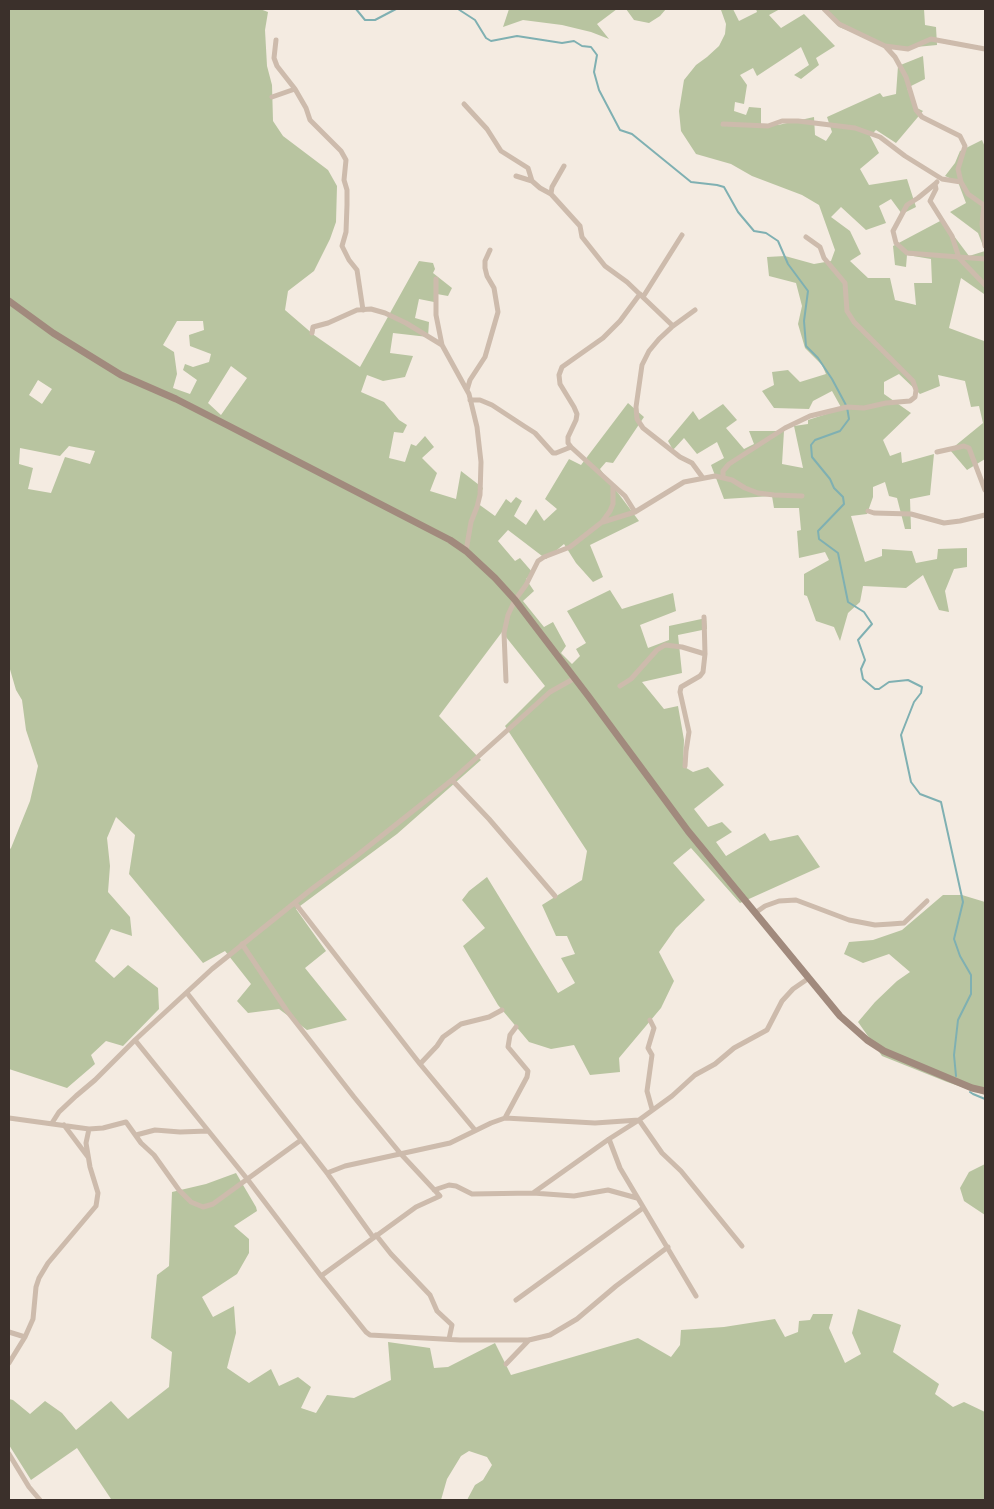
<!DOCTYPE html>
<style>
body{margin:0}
#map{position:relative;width:994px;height:1509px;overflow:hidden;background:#f4ebe1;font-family:"PT Sans",sans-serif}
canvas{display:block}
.frame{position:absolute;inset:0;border:10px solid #3b302b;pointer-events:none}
</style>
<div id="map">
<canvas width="994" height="1509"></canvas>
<div class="frame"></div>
</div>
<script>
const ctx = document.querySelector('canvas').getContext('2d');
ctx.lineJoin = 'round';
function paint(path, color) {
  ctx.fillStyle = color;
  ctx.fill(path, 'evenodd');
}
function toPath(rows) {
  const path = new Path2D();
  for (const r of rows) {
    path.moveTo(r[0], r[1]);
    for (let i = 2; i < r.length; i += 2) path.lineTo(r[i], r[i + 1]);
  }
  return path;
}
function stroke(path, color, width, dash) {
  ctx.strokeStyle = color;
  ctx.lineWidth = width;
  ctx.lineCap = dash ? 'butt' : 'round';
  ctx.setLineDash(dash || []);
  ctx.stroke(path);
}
paint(toPath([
 [9,9,260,9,268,12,265,30,267,66,272,85,273,121,283,136,328,170,337,186,336,222,330,239,314,271,288,291,285,310,314,335,360,367,419,261,433,263,435,269,433,273,452,288,448,296,437,294,434,302,419,299,415,318,429,322,428,337,393,333,390,353,413,356,405,377,383,381,367,375,361,392,384,402,399,420,407,425,403,433,394,432,389,458,405,462,411,444,416,446,425,436,434,447,422,458,437,473,430,491,456,499,461,471,483,488,477,503,495,516,506,499,511,503,516,497,522,501,514,516,526,525,536,509,544,521,557,509,545,499,569,459,581,465,628,403,644,417,613,463,606,462,600,469,639,521,590,545,603,577,593,582,576,563,564,544,546,559,508,530,498,541,515,561,520,558,533,573,526,579,534,591,523,601,544,627,553,622,566,646,561,653,572,664,580,656,576,649,586,643,567,611,610,590,622,609,673,593,676,611,640,625,648,648,669,640,669,626,706,618,707,629,678,635,682,673,642,682,664,709,678,706,684,740,683,766,693,772,708,767,724,785,694,809,708,827,722,822,732,832,716,842,726,856,765,833,770,841,798,835,820,867,740,903,691,848,673,863,705,900,676,928,659,952,674,981,661,1008,619,1058,620,1072,590,1075,574,1045,551,1049,529,1042,498,1005,463,946,485,928,462,900,469,891,487,877,558,993,575,983,561,958,575,954,567,936,556,936,542,905,582,880,587,851,505,726,545,686,502,632,439,716,481,760,397,834,296,909,326,951,305,968,347,1020,307,1030,279,1009,248,1013,237,1001,251,984,225,951,203,963,129,874,135,835,116,817,107,838,110,866,108,892,130,917,132,936,111,929,95,961,114,978,128,965,158,988,159,1009,123,1046,106,1041,91,1055,95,1064,67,1088,9,1069,9,850,11,848,30,801,38,766,26,730,22,700,16,690,9,666],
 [177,321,203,321,204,330,189,335,190,346,211,354,209,362,193,367,185,364,183,370,197,380,190,394,173,388,177,374,174,352,163,345],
 [231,366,247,378,221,415,208,403],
 [38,380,52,389,42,404,29,395],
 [69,446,95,451,90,464,65,457,51,493,28,489,33,468,19,464,20,448,60,456],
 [509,9,617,9,597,24,609,39,591,32,562,25,523,20,503,27],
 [626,9,666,9,660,16,649,23,634,20],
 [716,9,733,9,739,21,757,12,756,9,780,9,769,15,781,28,804,14,835,46,816,58,819,65,801,79,794,75,809,65,801,47,757,76,753,68,740,75,747,85,744,104,735,102,734,111,746,115,749,107,761,108,761,125,778,125,814,117,815,135,826,141,832,132,827,117,880,93,883,97,896,94,898,66,923,56,925,79,907,88,915,107,923,111,896,143,876,130,870,136,879,153,860,169,869,185,907,179,916,207,902,214,891,199,879,206,886,223,866,230,841,207,831,217,850,231,861,254,850,261,868,278,890,278,895,300,916,305,914,283,932,283,931,259,907,255,906,267,895,265,893,246,942,220,969,256,985,251,978,233,950,212,966,203,958,182,945,176,955,163,960,151,982,140,985,147,985,292,984,294,961,278,949,328,984,341,985,353,985,459,967,470,950,450,983,423,979,406,971,407,965,381,938,375,940,386,920,394,899,374,884,382,884,394,911,413,883,440,890,456,901,452,902,463,934,454,930,495,910,499,911,529,905,529,897,498,889,496,885,482,873,487,873,497,867,514,851,516,865,562,882,556,882,549,912,551,916,563,937,559,938,549,967,548,967,567,954,569,945,591,949,612,939,610,923,575,906,588,863,586,860,602,848,613,840,641,834,627,816,621,807,596,804,595,804,574,829,560,825,552,799,558,797,531,801,530,799,508,774,508,772,496,724,499,711,465,724,458,717,442,697,454,684,438,673,450,668,441,693,411,699,420,723,404,737,420,726,428,744,449,754,444,749,431,784,431,782,464,803,468,794,426,808,424,808,420,842,409,832,391,813,401,809,409,774,408,762,391,774,385,772,372,788,370,800,382,826,374,822,365,805,348,798,324,802,306,796,283,769,276,767,257,785,256,814,264,831,261,835,250,819,205,802,195,752,176,731,164,696,154,681,131,679,111,684,80,696,65,707,57,719,46,725,34,726,24,721,10],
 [823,9,924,9,925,25,936,27,937,45,895,49,839,27],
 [943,895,962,895,985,902,985,1095,947,1082,882,1056,858,1022,875,1002,897,981,910,972,889,954,863,963,844,954,849,942,873,940,902,930],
 [985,1164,985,1215,964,1201,960,1188,969,1172],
 [236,1173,256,1207,257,1211,234,1226,249,1239,249,1253,237,1274,202,1297,213,1317,234,1306,236,1333,227,1368,249,1383,271,1369,279,1386,298,1377,311,1387,301,1408,316,1413,327,1395,354,1398,391,1380,388,1342,430,1348,434,1368,448,1367,495,1343,511,1375,638,1338,671,1357,680,1345,681,1330,724,1327,775,1319,785,1337,798,1332,799,1321,810,1320,813,1314,833,1314,829,1328,845,1363,861,1354,852,1333,858,1309,901,1325,893,1352,939,1384,935,1394,953,1407,964,1402,985,1412,985,1500,467,1500,475,1485,483,1480,492,1465,487,1457,469,1451,461,1456,447,1479,441,1500,110,1500,111,1499,77,1448,31,1480,9,1445,9,1399,13,1400,30,1414,45,1401,62,1413,76,1430,111,1401,128,1419,169,1387,172,1352,151,1338,157,1275,169,1266,172,1192,206,1184]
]), '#b8c4a0');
stroke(toPath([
 [356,9,365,20,375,20,396,9],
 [458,9,475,20,486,38,491,41,517,36,562,43,574,41,582,46,591,47,597,55,594,72,599,90,620,130,632,134,691,182,717,185,724,187,738,212,754,231,766,233,778,241,788,264,808,291,804,321,806,346,818,358,832,379,847,407,849,419,840,431,815,440,811,445,812,457,830,479,834,488,843,497,844,504,818,531,819,539,838,553,848,602,864,612,872,624,858,640,865,660,861,669,863,679,875,689,879,689,889,682,908,680,922,687,921,693,914,702,901,735,911,782,920,794,941,802,963,902,954,939,960,956,971,975,971,994,958,1020,954,1055,956,1076],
 [970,1092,973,1094,985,1099]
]), '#7fb0b2', 2);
stroke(toPath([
 [824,9,839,24,885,46,895,57,906,77,916,110,922,117,960,136,965,146,958,169,961,182,968,194,985,206],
 [276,40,274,58,277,66,295,89],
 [885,46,908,49,931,39,985,49],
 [272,97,295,89,306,108,310,120,341,151,346,160,344,180,347,190,347,205,346,232,342,246,349,260,357,270,363,310],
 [464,104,487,129,501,151,528,168,532,181,540,188,551,194],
 [723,124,768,126,782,121,798,121,855,128,880,137,905,156,942,179,961,182],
 [564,166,552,187,551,194,580,226,582,237,605,266,627,282,673,326],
 [516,176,532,181],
 [937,182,935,184,936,189,930,201,952,236,959,258,985,285],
 [935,184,918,198,907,205,893,231,896,243,907,253,985,259],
 [984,205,982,224,985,246],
 [436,279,436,315,442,345,469,394,477,427,481,462,480,495,477,507,471,522,466,551],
 [643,297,682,235],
 [695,310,673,326,659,339,649,351,642,365,636,407,637,419,643,428,680,457,692,463,703,478],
 [312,333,313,327,328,323,357,310,371,309,385,313,406,323,442,345],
 [467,390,470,380,485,357,498,312,494,288,487,276,485,268,485,261,490,250],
 [470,400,480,400,492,405,524,426,535,433,553,453,556,453,571,447,625,496,635,512],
 [571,447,568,443,568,437,576,420,577,414,574,407,560,384,559,375,562,367,603,338,620,321,640,294],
 [937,452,964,446,969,448,985,490],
 [723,477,723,471,729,464,785,428,810,416,847,407,864,408,886,403,910,401,915,397,916,390,913,381,854,322,847,311,845,283,824,258,820,247,806,237],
 [868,511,874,513,911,514,944,523,960,521,985,515],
 [603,522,635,512,684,482,715,476,732,480,745,488,758,493,774,495,802,496],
 [506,681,504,633,508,615,515,600,526,585,538,561,544,557,570,547,602,522,610,511,613,504,613,486],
 [620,686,631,679,657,650,665,645,682,647,705,654],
 [685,766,686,751,689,732,680,692,681,687,700,676,703,672,705,654,704,617],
 [452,780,489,819,555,896],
 [295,903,420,1064,475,1130],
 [755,913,765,906,779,901,796,900,849,920,875,925,891,924,904,923,927,901],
 [242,944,287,1011,354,1097,400,1153,440,1196,416,1207,321,1276],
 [187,993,327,1173,373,1237],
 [650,1020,654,1028,648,1048,652,1055,647,1091,652,1109],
 [135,1040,248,1180,321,1276,366,1332,370,1335,460,1340,529,1340,550,1335,577,1319,616,1286,668,1247],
 [420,1064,437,1046,443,1037,461,1024,489,1017,502,1010],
 [9,1118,89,1129,103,1128,126,1122,141,1143,154,1155,179,1190,191,1202,203,1207,213,1204,301,1140],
 [505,1118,527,1077,528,1071,508,1047,510,1035,516,1027],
 [52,1123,59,1112,76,1096,95,1080,135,1040,212,969,313,888,355,857,452,780,550,692,575,678],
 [64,1125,88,1157],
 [136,1135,155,1130,180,1132,208,1131],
 [609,1139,620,1168,696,1296],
 [327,1173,345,1166,450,1143,491,1123,505,1118,595,1123,639,1120,662,1153,681,1171,742,1246],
 [434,1190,449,1185,456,1186,472,1194,533,1193,574,1196,608,1190,637,1198],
 [533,1193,609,1139,639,1120,672,1096,695,1075,715,1064,734,1048,767,1030,782,1001,793,989,809,978],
 [376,1235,391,1254,430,1295,437,1311,452,1325,449,1339],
 [516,1300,643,1208],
 [9,1332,25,1337],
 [9,1363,25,1337,33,1319,36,1287,39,1278,48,1263,96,1206,98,1193,90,1167,86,1143,89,1129],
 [506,1364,529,1340],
 [9,1454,29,1487,40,1500]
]), '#cdbbac', 5);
stroke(toPath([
 [9,301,53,333,121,375,176,399,227,425,450,540,466,551,495,578,515,600,589,697,688,831,840,1016,867,1040,884,1051,972,1088,985,1091]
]), '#a18a7d', 7);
</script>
